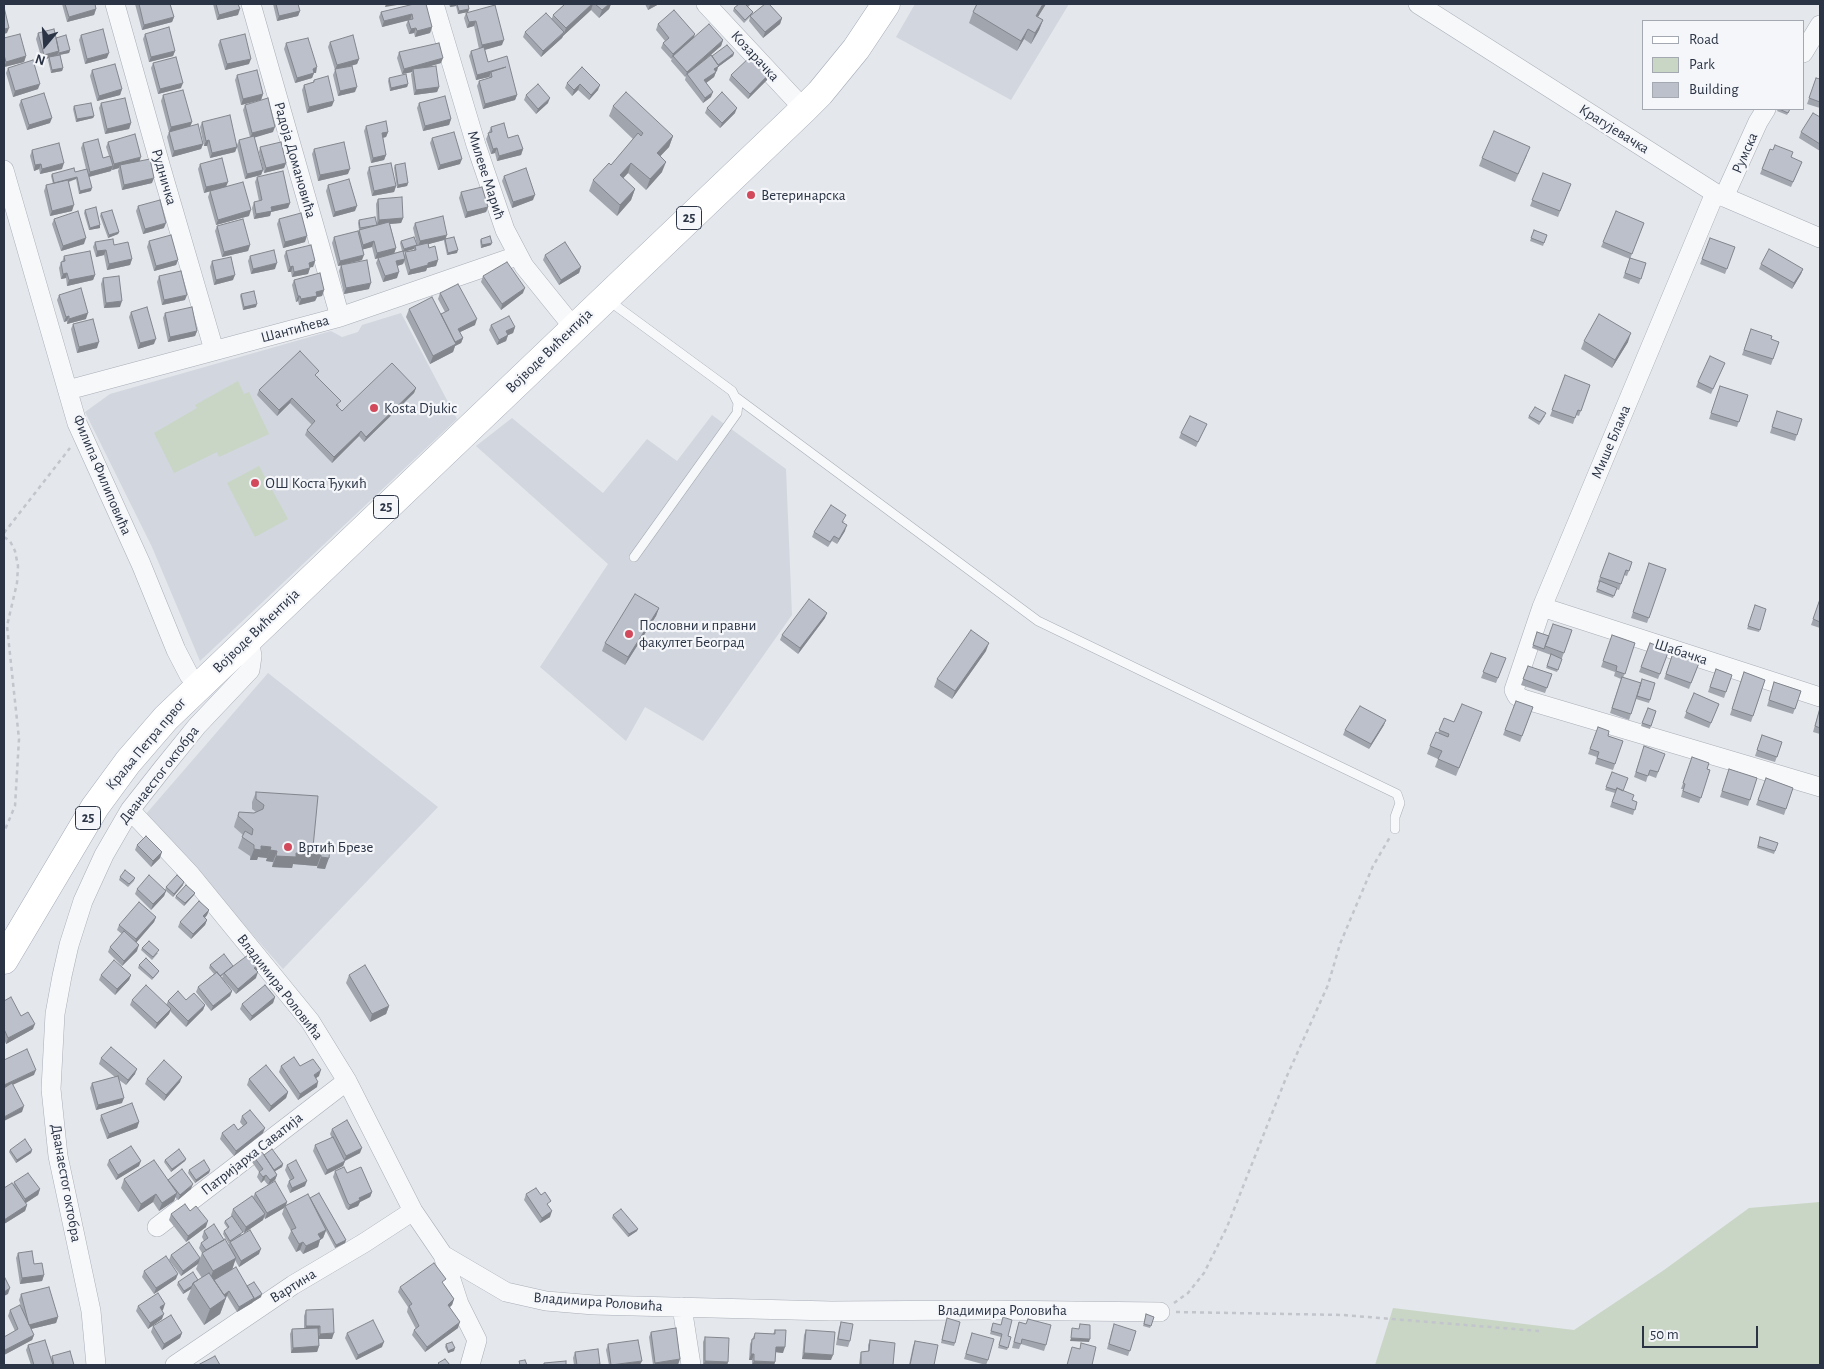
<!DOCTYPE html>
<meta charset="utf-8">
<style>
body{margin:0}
#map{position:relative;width:1824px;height:1369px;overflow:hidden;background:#e4e7ec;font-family:"Alegreya Sans",sans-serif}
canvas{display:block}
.frame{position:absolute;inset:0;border:5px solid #2b3445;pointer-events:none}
.legend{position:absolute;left:1642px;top:20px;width:162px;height:90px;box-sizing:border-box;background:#f4f6f9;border:1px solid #a4a8b1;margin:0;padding:6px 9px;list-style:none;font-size:15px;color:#2b3445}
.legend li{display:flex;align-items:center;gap:10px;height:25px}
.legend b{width:25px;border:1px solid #a4a8b1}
.north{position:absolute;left:20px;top:20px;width:50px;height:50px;-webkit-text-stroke:4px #f4f6f9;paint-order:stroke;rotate:198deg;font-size:14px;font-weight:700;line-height:20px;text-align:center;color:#2b3445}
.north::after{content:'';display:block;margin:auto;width:18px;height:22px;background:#2b3445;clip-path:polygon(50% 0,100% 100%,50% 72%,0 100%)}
.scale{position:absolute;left:1642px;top:1326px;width:116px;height:22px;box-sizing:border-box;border:2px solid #2b3445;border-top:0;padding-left:6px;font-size:15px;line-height:18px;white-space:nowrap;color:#2b3445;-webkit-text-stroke:4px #f4f6f9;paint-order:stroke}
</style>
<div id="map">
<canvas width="1824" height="1369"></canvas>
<div class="frame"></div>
<ul class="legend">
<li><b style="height:6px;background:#fff"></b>Road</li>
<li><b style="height:14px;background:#c9d6c5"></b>Park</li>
<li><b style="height:14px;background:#bbc0ca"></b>Building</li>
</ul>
<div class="north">N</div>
<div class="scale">50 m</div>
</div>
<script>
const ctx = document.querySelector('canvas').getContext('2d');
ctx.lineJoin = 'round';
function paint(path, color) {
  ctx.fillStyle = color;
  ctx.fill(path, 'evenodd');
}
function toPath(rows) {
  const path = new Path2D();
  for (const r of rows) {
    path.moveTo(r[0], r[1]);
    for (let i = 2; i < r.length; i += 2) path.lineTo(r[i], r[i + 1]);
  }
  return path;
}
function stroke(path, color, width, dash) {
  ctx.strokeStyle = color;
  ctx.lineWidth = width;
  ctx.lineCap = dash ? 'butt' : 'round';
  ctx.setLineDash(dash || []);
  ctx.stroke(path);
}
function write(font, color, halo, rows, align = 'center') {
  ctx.font = font + ' "Alegreya Sans",sans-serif';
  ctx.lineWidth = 4.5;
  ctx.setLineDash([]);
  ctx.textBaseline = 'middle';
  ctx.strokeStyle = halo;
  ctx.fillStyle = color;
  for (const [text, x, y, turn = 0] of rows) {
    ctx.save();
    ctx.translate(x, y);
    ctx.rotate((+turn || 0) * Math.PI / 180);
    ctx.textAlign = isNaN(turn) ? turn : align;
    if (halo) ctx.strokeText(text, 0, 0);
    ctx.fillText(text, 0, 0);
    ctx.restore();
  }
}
paint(toPath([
 [915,4,1069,4,1011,100,896,37],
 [401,313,457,419,200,661,152,547,85,412,110,394,331,331,342,337,358,332,362,325],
 [712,415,786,469,792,615,703,741,645,707,626,741,540,667,608,564,476,446,512,418,603,493,647,439,677,461],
 [268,673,438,807,283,969,146,814]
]), '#d2d6de');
paint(toPath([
 [238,381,244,394,249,392,269,434,219,457,217,452,174,473,154,433,197,408,195,405],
 [259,466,288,519,255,537,227,483],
 [1820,1202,1820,1365,1375,1365,1393,1308,1574,1330,1664,1270,1749,1208]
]), '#c9d6c5');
const lane = toPath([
 [608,300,732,391,738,403,737,413,634,557],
 [737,398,1038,621,1397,794,1400,803,1395,817,1395,829]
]);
const street = toPath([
 [115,4,161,168,214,350],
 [251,4,340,317],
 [434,4,476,145,505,230,524,266,574,328],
 [706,4,804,109],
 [1418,4,1715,193,1820,238],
 [1803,53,1820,25],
 [4,170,77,423,141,564,176,650,189,675,198,686],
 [1715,193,1542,607,1514,690,1517,696,1523,699,1820,787],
 [1724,197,1758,122,1766,109],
 [68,390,340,317,517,256],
 [1542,607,1820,697],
 [130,810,190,874,310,1021,347,1081,413,1211,443,1255,506,1292,546,1301,594,1305,831,1311,987,1310,1160,1312],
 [157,1227,347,1081],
 [443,1255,459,1304,477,1340,470,1365],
 [682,1307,691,1365],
 [96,1365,91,1311,58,1156,51,1089,55,1014,62,976,69,945,83,901,104,855,130,810,163,768,197,726,250,670,252,656,249,639],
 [175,1365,293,1285,364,1243,413,1211]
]);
const primary = toPath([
 [4,960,95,807,128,762,166,718,804,109,820,93,856,49,886,4]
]);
stroke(lane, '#a9aeb7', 10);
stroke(street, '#a9aeb7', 20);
stroke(primary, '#a3abb8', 29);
stroke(toPath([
 [4,533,70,448],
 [4,537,10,541,15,551,18,566,17,583,7,626,19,739,15,806,4,832],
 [1174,1303,1188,1293,1204,1273,1227,1227,1286,1078,1328,985,1340,944,1356,906,1373,866,1390,837],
 [1176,1312,1343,1315,1539,1331]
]), '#c2c5cb', 2.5, [4, 4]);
stroke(lane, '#f7f8fa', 9);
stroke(street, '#f7f8fa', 19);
stroke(primary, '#fff', 28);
paint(toPath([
 [62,4,95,4,96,9,94,15,67,22],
 [135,4,170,4,174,17,172,22,142,30],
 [213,4,238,4,238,15,217,20],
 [273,4,298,4,300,11,298,16,277,21],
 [414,4,432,27,430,33,415,37,414,33,409,34,406,25,408,20,382,27,379,17,381,12],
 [449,4,468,4,469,9,468,12,458,14,456,6,450,7],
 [565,4,611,4,609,9,599,18,591,10,563,36,562,38,541,57,523,37,525,32,552,18,553,15],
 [645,4,659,4,648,10],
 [739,4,751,4,748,7,753,14,770,5,782,18,780,24,763,38,749,21,750,17,744,23,733,11,734,8],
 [977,4,1046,4,1038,17,1043,20,1039,30,1031,44,1024,39,1017,51,969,23,973,12],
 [466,13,502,45,485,50,488,62,517,95,515,100,483,109,477,86,479,81,489,78,489,77,476,80,469,56,471,51,479,49,474,26,467,28,464,18],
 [658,24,694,37,723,40,721,46,705,60,712,56,734,53,733,56,718,67,714,77,706,83,711,97,703,103,685,80,686,76,685,77,671,61,672,58,671,59,661,48,663,43,665,41,656,30],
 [38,33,56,38,70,50,69,53,60,55,63,68,62,71,51,73,48,60,49,58,42,60,36,39],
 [145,34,175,51,173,56,149,62,143,39],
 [81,35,107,58,85,64,79,40],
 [4,38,26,56,24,62,4,67],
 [220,40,249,64,225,70,218,45],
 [330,42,359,59,357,64,348,67,355,92,338,96,333,75,335,70,328,47],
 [286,43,316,73,314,73,312,78,295,83,284,49],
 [399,52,441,63,430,66,439,87,437,92,414,95,411,74,412,72,402,74,397,58],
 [153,63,181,88,158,94,151,68],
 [582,67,598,90,589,100,578,90,572,96,565,88,567,83],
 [8,68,38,89,13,97,6,73],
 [92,70,122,89,120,95,97,101,90,76],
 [237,75,263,94,261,100,241,105,235,80],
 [731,75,767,80,748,99,729,80],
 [389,78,408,84,407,87,390,91,388,81],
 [1816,78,1820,79,1820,108,1807,104],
 [314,80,332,106,307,113,302,90,304,85,313,82],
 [163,95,192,122,190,126,203,144,201,149,172,157,167,137,169,132,161,101],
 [526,95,548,103,536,114,524,100],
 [21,100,50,123,27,130,19,105],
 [101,103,131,123,129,129,105,134,99,108],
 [419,103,451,119,449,125,423,131,417,108],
 [245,105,273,132,254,137,263,170,261,175,245,179,237,147,235,152,210,158,207,146,204,146,200,127,202,122,237,145,239,140,250,137,243,110],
 [74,106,94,116,93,118,76,122,73,109],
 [613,106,673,136,669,147,660,156,662,172,646,190,628,173,623,178,635,189,631,200,617,216,589,191,593,180,611,165,633,139,609,116],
 [707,108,735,113,720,128,705,113],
 [1778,109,1790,109,1787,115,1777,111],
 [1820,117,1820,151,1799,138,1801,132],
 [366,126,388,132,386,137,383,138,386,155,384,160,371,163,364,131],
 [491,127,508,138,523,149,521,155,497,161,495,153,491,154,486,139],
 [432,138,460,164,438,170,430,143],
 [108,142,140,161,152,183,122,190,118,171,119,168,112,170,112,168,111,171,89,177,91,191,79,194,76,179,69,182,72,211,50,216,44,191,46,185,53,184,51,176,52,174,75,172,86,169,81,148,83,143,103,158,109,156,106,147],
 [260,147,286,163,284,168,264,173,259,152],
 [314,149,348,174,318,181,312,154],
 [1770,149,1802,162,1791,187,1760,174],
 [32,150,62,169,40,174,39,169,34,171,30,156],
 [1527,155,1515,182,1479,166,1482,158],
 [200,164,226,187,249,216,216,225,208,197,210,191,204,193,198,169],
 [395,165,408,183,407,186,397,188,394,168],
 [369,167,396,186,394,192,372,196,367,173],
 [1543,173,1571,184,1558,217,1530,206],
 [504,176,533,200,512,208,502,181],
 [257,177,290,203,288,208,271,212,270,216,254,219,252,208,254,202,259,201,255,182],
 [328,185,355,211,333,217,326,191],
 [461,192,488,207,486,212,465,218,459,198],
 [378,199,403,218,401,223,390,224,396,248,394,253,402,251,400,243,401,241,417,245,413,228,415,223,446,238,457,253,447,255,444,241,444,240,428,244,429,248,438,260,436,266,427,268,426,271,408,275,404,261,403,264,397,266,397,278,383,282,376,263,378,258,375,259,372,247,363,249,362,260,342,265,369,289,344,294,339,271,341,265,338,266,332,243,334,237,358,232,359,230,358,223,359,220,377,225,376,204],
 [414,249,414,250,405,252,404,256,403,252],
 [138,206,164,228,143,234,136,211],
 [85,210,100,225,100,228,89,230,84,213],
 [1616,211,1644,223,1630,259,1601,247],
 [101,213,119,232,118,234,108,238,100,216],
 [54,219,84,244,61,251,52,224],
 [279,219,305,242,283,248,277,224],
 [217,226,250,245,248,251,222,257,215,231],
 [1534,230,1547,235,1543,246,1530,241],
 [1710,238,1735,247,1725,274,1700,264],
 [481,239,491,245,481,248,480,241],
 [149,241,178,260,176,265,154,271,147,247],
 [95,242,114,245,132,259,130,265,107,270,104,255,96,257,93,247],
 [286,251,315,261,313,267,310,267,308,274,292,277,291,272,288,272,284,256],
 [545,255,581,267,579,273,559,285,543,260],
 [64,256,95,275,93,280,67,286,66,278,61,279,59,268,61,262,62,262],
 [250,256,275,269,251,274,248,261],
 [1630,258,1646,263,1639,284,1623,278],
 [212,261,233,280,214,285,210,267],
 [1761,264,1803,269,1801,274,1792,289,1759,269],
 [159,276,185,300,162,305,157,282],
 [483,276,523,293,501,310,481,282],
 [103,278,120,307,104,308,101,284],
 [294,280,324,290,322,296,317,297,315,301,299,305,298,301,296,302,292,285],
 [440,293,475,325,460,332,463,338,461,343,455,346,453,352,430,364,406,317,409,309,441,314,445,312,438,299],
 [241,294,256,307,243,310,240,296],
 [59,295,86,319,67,324,67,321,64,322,57,300],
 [131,312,154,344,138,349,129,317],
 [165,313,197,331,195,336,168,342,163,318],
 [73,324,97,348,77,353,71,329],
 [491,325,515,327,513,333,508,335,506,341,497,345,489,330],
 [1751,329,1771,339,1779,342,1771,365,1742,355],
 [1584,341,1628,342,1612,368,1581,349],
 [1725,363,1711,394,1696,387,1698,382],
 [1565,375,1590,385,1579,416,1576,415,1573,424,1550,416],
 [317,376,339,406,338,407,342,411,416,388,414,393,364,442,359,436,332,463,305,435,307,430,312,425,290,403,277,416,257,395,259,390],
 [1720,386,1748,395,1737,427,1709,419],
 [1777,411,1802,419,1795,441,1770,433],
 [1529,416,1545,416,1539,425,1528,418],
 [1207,424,1196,447,1179,438,1181,433],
 [845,521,843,523,845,531,837,544,832,541,828,547,812,537,814,532],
 [1609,553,1632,562,1627,576,1624,575,1619,590,1616,589,1613,598,1596,592,1599,583,1598,582],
 [1649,563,1666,569,1647,623,1631,618],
 [1820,599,1820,628,1811,625],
 [1755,605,1766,609,1759,632,1747,629],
 [659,608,656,616,625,665,602,651,605,643],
 [825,618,798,654,780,640,782,635],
 [1572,630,1557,672,1546,668,1551,655,1532,648,1537,632,1549,636],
 [1612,635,1635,643,1623,678,1641,683,1655,683,1649,703,1636,699,1629,720,1610,713,1621,679,1614,676,1615,672,1601,667],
 [1650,643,1669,650,1658,679,1639,672],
 [986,651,952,699,934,687,937,679],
 [1491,653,1506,658,1496,683,1481,678],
 [1673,653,1699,663,1689,689,1664,679],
 [1528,666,1552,674,1545,693,1521,685],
 [1716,669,1732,675,1724,698,1708,692],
 [1744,672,1765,680,1751,722,1730,715],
 [1774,682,1801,691,1793,714,1767,706],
 [1694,693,1719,704,1709,728,1684,718],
 [1516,701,1533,707,1520,742,1503,735],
 [1820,707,1820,734,1813,732],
 [1648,708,1656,711,1650,729,1641,726],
 [1444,718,1454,722,1479,720,1456,776,1435,767,1438,759,1427,754,1430,746,1438,733],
 [1384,725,1369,749,1343,735,1345,730],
 [1598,727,1608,736,1623,741,1613,770,1595,764,1597,757,1588,754],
 [1762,735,1782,742,1775,762,1755,756],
 [1644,746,1665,754,1656,778,1648,775,1646,782,1634,777],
 [1692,757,1707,769,1710,770,1699,803,1681,797,1683,789,1681,789],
 [1729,769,1757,778,1748,806,1720,797],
 [1612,772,1623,791,1632,800,1637,802,1633,815,1610,807,1615,793,1605,790],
 [1766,778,1793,788,1784,815,1756,805],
 [256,792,313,847,330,847,325,869,317,868,317,866,293,864,292,868,272,867,273,862,266,861,267,858,258,857,257,860,250,860,250,856,238,848,243,835,234,827,235,823,239,812,254,813,256,812,252,809,252,802],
 [1760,837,1778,843,1774,854,1757,848],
 [137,845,160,858,151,867,135,850],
 [120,877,135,878,134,881,128,887,119,880],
 [183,885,173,897,165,890,166,887],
 [137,889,166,891,164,896,151,910,135,894],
 [195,893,194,895,184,906,175,898,176,896],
 [209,910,207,915,205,918,207,920,205,925,191,939,178,927,180,922],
 [156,917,154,922,136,943,137,951,122,966,108,952,110,947,122,934,117,930,119,925],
 [142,948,158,953,152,960,141,950],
 [139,965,159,971,158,973,152,980,138,968],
 [210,965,233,966,259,968,256,970,256,978,236,994,222,978,223,975,221,977,232,991,230,996,211,1011,196,992,198,987,214,974,209,968],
 [101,975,131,975,129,980,115,995,99,980],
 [349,975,389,1006,386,1014,370,1022,346,983],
 [275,997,273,1003,250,1021,240,1009,242,1004],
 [132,1000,166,1005,168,1001,205,1005,203,1010,186,1027,170,1011,169,1014,155,1029,130,1005],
 [4,1001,33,1029,6,1044,4,1039],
 [101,1058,135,1074,126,1085,119,1080,122,1103,96,1110,90,1088,92,1083,115,1077,99,1064],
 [281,1066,300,1066,319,1076,316,1078,317,1087,298,1100,279,1072],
 [147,1079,180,1082,164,1101,145,1084],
 [249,1079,288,1092,286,1098,269,1112,247,1085],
 [101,1115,139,1122,137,1128,107,1139,100,1120],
 [242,1116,263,1133,234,1156,220,1139,222,1133,238,1130,243,1126,240,1122],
 [332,1129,360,1153,345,1161,343,1166,325,1175,313,1151,315,1145,332,1138,330,1134],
 [10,1150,32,1150,31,1153,16,1163,9,1152],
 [264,1155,283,1164,282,1167,275,1171,277,1175,275,1180,268,1185,264,1180,261,1183,257,1177,259,1172,252,1162,254,1157],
 [186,1159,185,1161,171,1172,164,1162,165,1160],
 [109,1160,139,1166,116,1180,107,1165],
 [287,1165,305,1186,290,1193,287,1186,289,1181,290,1180,285,1170],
 [189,1170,210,1170,209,1173,195,1183,188,1173],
 [335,1171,347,1173,372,1192,370,1197,360,1202,358,1206,348,1210,346,1208,333,1177],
 [124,1179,168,1180,191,1189,178,1200,175,1197,174,1201,159,1211,153,1202,138,1212,121,1188],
 [14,1182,40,1189,38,1195,25,1203,27,1205,25,1211,4,1224,4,1188,13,1185],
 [255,1193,287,1202,286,1205,310,1198,346,1240,345,1243,335,1248,326,1231,323,1238,320,1240,318,1247,303,1254,300,1250,296,1252,288,1238,291,1231,282,1214,284,1208,265,1219,264,1217,263,1220,244,1233,231,1215,233,1209,253,1197],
 [526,1194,549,1207,550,1217,540,1223,524,1200],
 [190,1211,206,1227,186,1242,169,1220,171,1214],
 [613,1215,637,1231,628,1237,612,1218],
 [225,1221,242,1235,259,1254,239,1267,235,1260,232,1270,247,1286,261,1297,253,1302,252,1303,237,1312,227,1296,226,1298,220,1314,204,1325,187,1299,191,1289,183,1294,177,1285,178,1282,198,1280,202,1278,196,1269,198,1264,181,1276,169,1260,171,1255,200,1258,202,1253,199,1248,201,1243,204,1241,202,1237,204,1231,224,1240,229,1245,229,1244,223,1234,224,1231,228,1229,224,1223],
 [18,1253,34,1264,44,1275,42,1281,20,1284,16,1258],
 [144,1271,176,1279,154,1294,142,1277],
 [444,1285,454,1299,452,1305,449,1307,458,1328,425,1352,412,1335,414,1330,416,1329,407,1312,408,1307,398,1292,400,1287],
 [21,1294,58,1317,56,1323,31,1329,34,1335,32,1340,4,1355,4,1337,15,1331,8,1316,10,1310,22,1309,19,1300],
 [138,1306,163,1310,162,1310,162,1319,148,1329,136,1311],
 [306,1310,332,1339,319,1339,319,1346,317,1352,291,1353,290,1334,292,1329,304,1328,304,1316],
 [1146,1314,1154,1317,1150,1328,1143,1326],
 [1028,1319,1046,1345,1044,1351,1021,1344,1019,1349,1012,1348,1019,1322,1026,1324],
 [946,1321,955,1343,954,1346,941,1343],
 [841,1322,850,1341,848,1347,836,1345,839,1328],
 [993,1323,1008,1336,1011,1337,1007,1350,998,1348,1001,1337,990,1334],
 [153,1326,182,1333,180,1338,162,1350,151,1332],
 [775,1330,783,1353,776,1352,775,1362,774,1365,752,1365,752,1360,749,1360,750,1344,755,1333,773,1334],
 [806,1330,831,1360,802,1359,804,1335],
 [1112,1330,1136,1331,1128,1356,1107,1349],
 [651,1332,678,1365,653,1365,649,1337],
 [347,1333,382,1347,356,1360,345,1338],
 [972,1333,988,1360,986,1365,964,1359],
 [705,1337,728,1362,727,1365,703,1365,703,1342],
 [870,1340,893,1365,859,1365,860,1357,861,1352,868,1351,868,1345],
 [915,1341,934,1365,909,1365,913,1346],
 [446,1344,454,1351,448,1353,445,1347],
 [608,1344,640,1365,609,1365,606,1350],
 [28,1345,51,1359,52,1356,74,1365,31,1365,26,1350],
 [575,1352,600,1364,600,1365,574,1365,573,1358]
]), '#a1a5ae');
paint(toPath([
 [386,4,403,4,385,7],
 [451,4,457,4,456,6,450,7],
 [592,4,593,4,591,10,563,36,562,38,541,57,543,51,564,33,566,28],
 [609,4,611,4,609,9,599,18,602,10],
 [652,4,659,4,648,10,650,5],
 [1043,4,1046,4,1032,26,1036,16],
 [96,9,94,15,67,22,69,17],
 [240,9,238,15,217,20,219,15],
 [469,9,468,12,458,14,459,11],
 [300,11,298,16,277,21,279,16],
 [412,14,410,20,382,27,384,21],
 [174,17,172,22,142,30,144,25],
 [782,18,780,24,763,38,765,32],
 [1043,20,1039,30,1031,44,1035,33],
 [476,21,474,26,467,28,469,22],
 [432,27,430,33,415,37,417,31],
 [9,28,7,33,4,34,4,29],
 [416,28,414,33,409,34,411,29],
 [1028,29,1024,39,1017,51,1021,41],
 [695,34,693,40,673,56,671,59,673,54],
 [504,40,502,45,480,51,482,45],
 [723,40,721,46,687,75,687,74,685,77,687,72],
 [70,50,69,53,58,55,59,53],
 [59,51,57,56,42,60,44,55],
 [175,51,173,56,149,62,151,57],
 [109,53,107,58,85,64,87,59],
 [734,53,733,56,718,67,717,71,712,74,714,69,716,66],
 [26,56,24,62,4,67,6,62],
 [443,58,441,63,414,71,413,69,412,72,402,74,404,69],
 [251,59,249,64,225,70,227,64],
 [359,59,357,64,335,70,337,65],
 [317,67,316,73,314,73,312,78,295,83,297,78,313,69],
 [506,67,491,72,489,77,476,80,477,75],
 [63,68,62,71,51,73,52,70],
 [716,72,714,77,702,86,704,80],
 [769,74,767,80,748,99,750,94],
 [183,83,181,88,158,94,160,89],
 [40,84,38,89,13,97,15,91],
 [408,84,407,87,390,91,391,88],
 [580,84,578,90,572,96,574,90],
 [600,85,598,90,589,100,591,95],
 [357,87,355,92,338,96,340,91],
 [439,87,437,92,414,95,416,90],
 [122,89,120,95,97,101,99,96],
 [713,92,711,97,703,103,705,98],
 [263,94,261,100,241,105,243,99],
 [517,95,515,100,483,109,485,104],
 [550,98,548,103,536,114,538,109],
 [334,101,332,106,307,113,309,107],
 [737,108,735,113,720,128,722,123],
 [94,116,93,118,76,122,77,119],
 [52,118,50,123,27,130,29,125],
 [451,119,449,125,423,131,425,126],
 [192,122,190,127,169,132,171,127],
 [131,123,129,129,105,134,107,129],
 [275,127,273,132,250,139,252,133],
 [388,132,386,137,380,138,382,133],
 [673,136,669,147,653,164,657,153],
 [209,140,207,146,204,146,206,141],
 [203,144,201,149,172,157,174,151],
 [237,147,235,152,210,158,212,153],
 [497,148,495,153,491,154,493,149],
 [523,149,521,155,497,161,499,156],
 [386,155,384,160,371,163,373,158],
 [141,157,139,163,120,165,119,168,112,170,114,164],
 [462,159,460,164,438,170,440,165],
 [666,162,662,172,646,190,650,179],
 [64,163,62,169,40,174,42,169],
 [286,163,284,168,264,173,266,168],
 [631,163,628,173,616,186,620,175],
 [41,164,39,169,34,171,35,165],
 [113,166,111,171,88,177,90,172],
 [350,169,348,174,318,181,320,175],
 [263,170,261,175,245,179,247,174],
 [77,177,76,179,53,186,54,183],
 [154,178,152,183,122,190,124,185],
 [228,182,226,187,204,193,206,187],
 [408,183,407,186,397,188,398,185],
 [396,186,394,192,372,196,374,191],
 [92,188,91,191,79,194,80,191],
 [635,189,631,200,617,216,620,205],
 [535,195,533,200,512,208,513,202],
 [290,203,288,208,271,212,270,216,254,219,256,214,271,207],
 [74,205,72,211,50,216,52,211],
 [357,206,355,211,333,217,335,212],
 [488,207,486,212,465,218,467,212],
 [251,210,249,216,216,225,218,220],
 [403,218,401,223,377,225,379,220],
 [166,223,164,228,143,234,145,229],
 [100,225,100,228,89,230,90,228],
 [119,232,118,234,108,238,109,235],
 [447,235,445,240,445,239,444,240,418,247,420,241],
 [307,236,305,242,283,248,285,242],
 [86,238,84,244,61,251,63,246],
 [374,241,372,247,361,250,363,245],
 [492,243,491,245,481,248,482,245],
 [250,245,248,251,222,257,224,252],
 [417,245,415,246,414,249,403,252,404,249],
 [396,248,394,254,375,259,377,253],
 [106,250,104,255,96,257,97,251],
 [458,250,457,253,447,255,448,253],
 [364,255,362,260,338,266,340,261],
 [132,259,130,265,107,270,109,264],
 [405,259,403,264,394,267,396,261],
 [178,260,176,265,154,271,156,266],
 [438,260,436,266,427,268,426,271,408,275,410,270,428,263],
 [315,261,313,267,307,268,309,263],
 [277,263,275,269,251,274,253,269],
 [293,266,291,272,288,272,290,267],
 [581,267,579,273,559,285,561,280],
 [310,268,308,274,292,277,294,272],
 [1803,269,1801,274,1792,289,1794,283],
 [399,272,397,278,383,282,385,276],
 [67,273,66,278,61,279,63,274],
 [95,275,93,280,67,286,69,280],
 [235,275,233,280,214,285,216,280],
 [371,283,369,289,344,294,346,288],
 [525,288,523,293,501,310,502,304],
 [324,290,322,296,317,297,315,301,299,305,301,299,316,292],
 [187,295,185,300,162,305,164,300],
 [298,296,300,296,298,301,296,302],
 [122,301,120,307,104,308,106,303],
 [257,304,256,307,243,310,244,307],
 [88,313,86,319,67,324,69,319],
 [69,316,67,321,64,322,66,317],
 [477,319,475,325,456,334,458,329],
 [515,327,513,333,504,337,506,331],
 [197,331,195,336,168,342,170,337],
 [1631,333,1628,342,1612,368,1615,360],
 [508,335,506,341,497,345,499,340],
 [463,338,461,343,455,346,453,352,430,364,433,356,453,343],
 [156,339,154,344,138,349,140,343],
 [99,342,97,348,77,353,79,347],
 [416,388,414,393,364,442,366,437],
 [292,398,290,403,277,416,279,410],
 [361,431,359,436,332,463,334,457],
 [847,525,845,531,837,544,839,539],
 [659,608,656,616,625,665,628,657],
 [827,613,825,618,798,654,800,648],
 [989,643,986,651,952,699,955,691],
 [1386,720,1384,725,1369,749,1371,744],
 [261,846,271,847,267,858,258,857,257,860,250,860,254,849],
 [270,850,277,851,273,862,266,861],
 [162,852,160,858,151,867,153,861],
 [296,853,321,855,317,866,293,864,292,868,272,867,276,856],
 [321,857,329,858,325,869,317,868],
 [184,882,183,885,173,897,174,894],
 [166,891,164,896,151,910,153,904],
 [195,893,194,895,184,906,185,903],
 [209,910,207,915,201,922,203,916],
 [156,917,154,922,134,945,136,939],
 [207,920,205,925,191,939,193,934],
 [139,945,137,951,122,966,124,961],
 [261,963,259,968,252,974,254,968],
 [258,972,256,978,236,994,238,989],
 [131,975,129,980,115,995,117,989],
 [232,991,230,996,211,1011,213,1006],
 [275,997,273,1003,250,1021,252,1016],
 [205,1005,203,1010,186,1027,188,1021],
 [389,1006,386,1014,370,1022,372,1014],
 [171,1009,169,1014,155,1029,157,1023],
 [35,1024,33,1029,6,1044,8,1038],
 [137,1069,135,1074,126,1085,128,1080],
 [36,1070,34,1075,4,1089,4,1085],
 [321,1070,319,1076,312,1081,314,1075],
 [182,1077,180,1082,164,1101,166,1095],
 [318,1082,317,1087,298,1100,300,1094],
 [288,1092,286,1098,269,1112,271,1106],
 [124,1098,122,1103,96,1110,98,1105],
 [24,1106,22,1112,4,1121,4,1117],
 [139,1122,137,1128,107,1139,109,1134],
 [265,1128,263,1133,234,1156,236,1151],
 [362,1148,360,1153,344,1161,346,1156],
 [32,1150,31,1153,16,1163,17,1160],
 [186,1159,185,1161,171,1172,172,1169],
 [141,1161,139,1166,116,1180,118,1175],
 [345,1161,343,1166,325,1175,327,1170],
 [283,1164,282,1167,272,1173,273,1170],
 [210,1170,209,1173,195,1183,196,1180],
 [266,1175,264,1180,261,1183,263,1177],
 [277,1175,275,1180,268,1185,270,1180],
 [307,1181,305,1186,290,1193,292,1188],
 [193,1184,191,1189,178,1200,180,1195],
 [40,1189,38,1195,23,1205,25,1199],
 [372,1192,370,1197,360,1202,358,1206,348,1210,350,1205,359,1198],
 [177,1193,174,1201,159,1211,162,1203],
 [156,1194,153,1202,138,1212,141,1204],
 [287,1202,285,1207,285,1206,284,1208,265,1219,267,1213],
 [27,1205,25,1211,4,1224,4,1220],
 [552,1211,550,1217,540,1223,542,1218],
 [265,1214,263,1220,244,1233,246,1227],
 [208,1221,206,1227,186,1242,188,1236],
 [638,1229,637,1231,628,1237,629,1234],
 [326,1230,323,1238,320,1240,318,1247,303,1254,306,1246,318,1234],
 [346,1240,345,1243,335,1248,336,1245],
 [303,1242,300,1250,296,1252,299,1244],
 [261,1249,259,1254,239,1267,241,1261],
 [236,1258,231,1273,207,1287,213,1271],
 [200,1259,198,1264,181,1276,183,1271],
 [178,1274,176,1279,154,1294,156,1288],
 [44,1275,42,1281,20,1284,22,1278],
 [192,1286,191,1289,183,1294,184,1291],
 [10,1288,8,1294,4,1296,4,1292],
 [229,1291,227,1296,220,1301,222,1295],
 [262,1294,261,1297,253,1302,252,1303,237,1312,239,1307],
 [226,1298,220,1314,204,1325,210,1309],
 [454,1299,452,1305,446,1311,448,1305],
 [165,1304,163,1310,158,1313,160,1307],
 [164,1314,162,1319,148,1329,150,1323],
 [58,1317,56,1323,27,1330,29,1325],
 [460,1322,458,1328,425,1352,427,1347],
 [306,1326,320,1326,318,1331,304,1332],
 [182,1333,180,1338,162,1350,164,1344],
 [334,1333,332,1339,318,1339,320,1334],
 [34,1335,32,1340,4,1355,5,1350],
 [1071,1338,1090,1339,1089,1342,1070,1341],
 [384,1342,382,1347,356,1360,358,1355],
 [319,1346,317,1352,291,1353,293,1348],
 [776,1347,785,1347,783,1353,774,1352],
 [455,1348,454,1351,448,1353,448,1351],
 [804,1353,833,1355,831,1360,802,1359],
 [751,1354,754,1354,752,1360,749,1360],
 [680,1359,678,1365,655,1365,655,1363],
 [642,1361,640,1365,613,1365],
 [705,1361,728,1362,727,1365,703,1365],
 [754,1361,775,1362,774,1365,752,1365]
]), '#83868d');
const building = toPath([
 [65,4,95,4,96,9,69,17,65,4],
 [139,4,170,4,174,17,144,25,139,4],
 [216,4,238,4,240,9,219,15,216,4],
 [276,4,298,4,300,11,279,16,276,4],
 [414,4,426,4,432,27,417,31,416,28,411,29,408,20,413,19,412,14,384,21,381,12,414,4],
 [457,4,468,4,469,9,459,11,457,4],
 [565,4,592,4,566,28,553,15,565,4],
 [595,4,609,4,602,10,595,4],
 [739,4,745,4,753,12,745,20,734,8,739,4],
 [765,4,769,4,782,18,765,32,750,16,765,4],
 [977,4,1043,4,1036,16,1043,20,1035,33,1028,29,1021,41,973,12,977,4],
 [495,5,504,40,482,45,476,21,469,22,466,13,495,5],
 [4,7,9,28,4,29,4,7],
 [674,10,695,34,673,54,663,43,669,38,658,24,674,10],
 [546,13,564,32,543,51,525,32,546,13],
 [709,24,723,40,687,72,673,56,709,24],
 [169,27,175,51,151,57,145,34,169,27],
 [54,29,59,51,44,55,38,33,54,29],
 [103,29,109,53,87,59,81,35,103,29],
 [20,34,26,56,6,62,4,55,4,38,20,34],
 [245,34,251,59,227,64,220,40,245,34],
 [66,35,70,50,59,53,56,38,66,35],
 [353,35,359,59,337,65,330,42,353,35],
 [308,38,317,67,313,69,314,73,297,78,286,43,308,38],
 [439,43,443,58,404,69,399,52,439,43],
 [727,45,734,53,718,65,712,56,727,45],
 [484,47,488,62,507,56,517,95,485,104,479,81,492,77,491,72,506,67,477,75,471,51,484,47],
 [60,55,63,68,52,70,49,57,60,55],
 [711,55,719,66,714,69,716,72,704,80,713,92,705,98,687,74,711,55],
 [751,56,769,74,750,94,731,75,751,56],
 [176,57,183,83,160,89,153,63,176,57],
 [33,60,40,84,15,91,8,68,33,60],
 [115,64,122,89,99,96,92,70,115,64],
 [352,66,357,87,340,91,335,69,352,66],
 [436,66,439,87,416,90,413,69,436,66],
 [582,67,600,85,591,95,580,84,574,90,567,83,582,67],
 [257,70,263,94,243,99,237,75,257,70],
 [406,74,408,84,391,88,389,78,406,74],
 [328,76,334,101,309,107,304,85,314,82,314,80,328,76],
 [1816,78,1820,79,1820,102,1809,98,1816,78],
 [538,84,550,98,538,109,526,95,538,84],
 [183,90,192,122,171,127,163,95,183,90],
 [626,92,673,136,657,153,666,162,650,179,631,163,620,175,635,189,620,205,593,180,609,163,611,165,638,133,641,136,643,133,613,106,626,92],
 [722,92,737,108,722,123,707,108,722,92],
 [44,93,52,118,29,125,21,100,44,93],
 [445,96,451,119,425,126,419,103,445,96],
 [125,98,131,123,107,129,101,103,125,98],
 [268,98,275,127,252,133,245,105,268,98],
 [91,103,94,116,77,119,74,106,91,103],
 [1779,109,1790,109,1788,113,1779,109],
 [1813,113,1820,117,1820,144,1801,132,1813,113],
 [230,115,237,147,212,153,209,140,206,141,202,122,230,115],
 [386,121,388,132,382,133,386,155,373,158,366,126,386,121],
 [504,123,508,138,518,135,523,149,499,156,497,148,493,149,488,133,492,132,491,127,504,123],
 [198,124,203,144,174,151,169,132,198,124],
 [1494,131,1530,147,1518,174,1482,158,1494,131],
 [454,132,462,159,440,165,432,138,454,132],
 [135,134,141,157,114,164,108,142,135,134],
 [254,136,263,170,247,174,239,140,254,136],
 [98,139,103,158,110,156,113,166,90,172,83,143,98,139],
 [281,142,286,163,266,168,260,147,281,142],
 [344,142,350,169,320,175,314,149,344,142],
 [59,143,64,163,42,169,41,164,35,165,32,150,59,143],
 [1775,145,1793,152,1791,157,1802,162,1793,182,1762,169,1770,149,1773,150,1775,145],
 [222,158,228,182,206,187,200,164,222,158],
 [150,159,154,178,124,185,120,165,150,159],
 [391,163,396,186,374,191,369,167,391,163],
 [405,163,408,183,398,185,395,165,405,163],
 [74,168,75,172,87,169,92,188,80,191,77,177,54,183,52,174,74,168],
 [526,168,535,195,513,202,504,176,526,168],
 [283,171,290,203,271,207,272,211,256,214,254,202,262,200,257,177,283,171],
 [1543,173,1571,184,1560,211,1532,200,1543,173],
 [349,179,357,206,335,212,328,185,349,179],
 [68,180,74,205,52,211,46,185,68,180],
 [243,182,251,210,218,220,210,191,243,182],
 [482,187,488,207,467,212,461,192,482,187],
 [402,197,403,218,379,220,378,199,402,197],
 [160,200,166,223,145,229,138,206,160,200],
 [96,207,100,225,90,228,85,210,96,207],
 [112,210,119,232,109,235,101,213,112,210],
 [78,211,86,238,63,246,54,219,78,211],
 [1616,211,1644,223,1632,254,1603,242,1616,211],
 [301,213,307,236,285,242,279,219,301,213],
 [443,216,447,235,420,241,415,223,443,216],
 [375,217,377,225,360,228,359,220,375,217],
 [243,219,250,245,224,252,217,226,243,219],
 [389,222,396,248,377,253,374,241,363,245,359,230,389,222],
 [1534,230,1547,235,1544,243,1531,238,1534,230],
 [358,231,364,255,340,261,334,237,358,231],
 [171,235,178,260,156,266,149,241,171,235],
 [490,236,492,243,482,245,481,239,490,236],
 [414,237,417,245,404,249,401,241,414,237],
 [454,237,458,250,448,253,445,239,454,237],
 [1710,238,1735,247,1727,269,1702,259,1710,238],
 [113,239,114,245,128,242,132,259,109,264,106,250,97,251,95,242,113,239],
 [565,242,581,267,561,280,545,255,565,242],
 [428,243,429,248,435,246,438,260,428,263,428,265,410,270,405,252,416,250,415,246,428,243],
 [311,245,315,261,309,263,310,268,294,272,293,266,290,267,286,251,311,245],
 [1769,249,1803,269,1794,283,1761,264,1769,249],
 [274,250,277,263,253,269,250,256,274,250],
 [90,251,95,275,69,280,67,273,63,274,61,262,65,261,64,256,90,251],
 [403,251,405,259,396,261,399,272,385,276,378,258,403,251],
 [231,257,235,275,216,280,212,261,231,257],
 [1630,258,1646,263,1641,279,1625,273,1630,258],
 [367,260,371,283,346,288,341,265,367,260],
 [507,262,525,288,502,304,483,276,507,262],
 [181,271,187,295,164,300,159,276,181,271],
 [320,273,324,290,316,292,317,296,301,299,300,296,298,296,294,280,320,273],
 [119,276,122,301,106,303,103,278,119,276],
 [458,284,477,319,458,329,463,338,455,342,441,314,449,310,440,293,458,284],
 [81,288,88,313,69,319,69,316,66,317,59,295,81,288],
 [254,291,257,304,244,307,241,294,254,291],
 [432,297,456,344,433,356,409,309,432,297],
 [147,307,156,339,140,343,131,312,147,307],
 [192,307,197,331,170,337,165,313,192,307],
 [1599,314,1631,333,1615,360,1584,341,1599,314],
 [509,316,515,327,506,331,508,335,499,340,491,325,509,316],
 [93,319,99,342,79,347,73,324,93,319],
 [1751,329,1772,336,1771,339,1779,342,1773,359,1744,350,1751,329],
 [300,351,319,371,315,375,341,401,336,405,342,411,392,363,416,388,366,437,361,431,334,457,307,430,315,421,292,398,279,410,259,390,300,351],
 [1710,356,1725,363,1713,389,1698,382,1710,356],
 [1565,375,1590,385,1581,411,1578,410,1575,418,1552,410,1565,375],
 [1720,386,1748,395,1739,422,1711,413,1720,386],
 [1535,407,1546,413,1540,422,1529,416,1535,407],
 [1777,411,1802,419,1797,435,1772,427,1777,411],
 [1190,416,1207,424,1198,442,1181,433,1190,416],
 [831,505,846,515,842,522,847,525,839,539,834,536,830,542,814,532,831,505],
 [1609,553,1632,562,1629,571,1626,570,1621,584,1600,577,1609,553],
 [1649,563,1666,569,1649,618,1633,612,1649,563],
 [1600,581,1617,588,1614,596,1597,589,1600,581],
 [635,594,659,608,628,657,605,643,635,594],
 [809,599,827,613,800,648,782,635,809,599],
 [1820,599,1820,622,1813,619,1820,599],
 [1755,605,1766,609,1760,630,1748,626,1755,605],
 [1553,624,1572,630,1564,653,1545,646,1553,624],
 [971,630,989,643,955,691,937,679,971,630],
 [1537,632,1549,636,1544,649,1533,645,1537,632],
 [1612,635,1635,643,1625,674,1616,671,1617,666,1603,661,1612,635],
 [1650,643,1669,650,1660,674,1641,667,1650,643],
 [1491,653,1506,658,1498,678,1483,672,1491,653],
 [1673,653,1699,663,1691,683,1666,674,1673,653],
 [1551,654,1562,659,1558,670,1547,666,1551,654],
 [1528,666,1552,674,1547,688,1523,679,1528,666],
 [1716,669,1732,675,1726,692,1710,687,1716,669],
 [1744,672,1765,680,1753,716,1732,709,1744,672],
 [1622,677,1641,683,1631,714,1612,708,1622,677],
 [1642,679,1655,683,1650,700,1637,696,1642,679],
 [1774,682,1801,691,1795,709,1769,700,1774,682],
 [1694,693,1719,704,1711,723,1686,712,1694,693],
 [1516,701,1533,707,1522,736,1505,730,1516,701],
 [1462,704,1482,712,1459,768,1438,759,1442,751,1430,746,1436,732,1448,737,1449,734,1439,730,1444,718,1454,722,1462,704],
 [1360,706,1386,720,1371,744,1345,730,1360,706],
 [1648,708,1656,711,1651,726,1642,723,1648,708],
 [1820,708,1820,728,1815,726,1820,708],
 [1598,727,1609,731,1608,736,1623,741,1615,764,1597,758,1599,752,1590,749,1598,727],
 [1762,735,1782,742,1777,757,1757,750,1762,735],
 [1644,746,1665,754,1658,772,1650,770,1648,776,1636,772,1644,746],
 [1692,757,1709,763,1707,769,1710,770,1701,798,1683,791,1685,784,1683,783,1692,757],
 [1729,769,1757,778,1750,800,1722,791,1729,769],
 [1612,772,1628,778,1623,791,1617,788,1616,790,1606,787,1612,772],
 [1766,778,1793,788,1786,809,1758,800,1766,778],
 [1617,788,1634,795,1632,800,1637,802,1635,810,1612,802,1617,788],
 [256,792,318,796,313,847,330,847,329,858,321,857,321,855,296,853,296,857,276,856,277,851,270,850,271,847,261,846,261,850,254,849,254,845,242,837,245,831,252,835,253,829,238,816,239,812,254,813,263,809,264,805,256,799,256,792],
 [146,836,162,852,153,861,137,845,146,836],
 [1760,837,1778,843,1775,851,1758,846,1760,837],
 [125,870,135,878,129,884,120,877,125,870],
 [149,875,166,891,153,904,137,889,149,875],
 [177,875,184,882,174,894,166,887,177,875],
 [186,885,195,893,185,903,176,896,186,885],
 [199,901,209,910,203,916,207,920,193,934,180,922,199,901],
 [139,902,156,917,136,939,119,925,139,902],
 [124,931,139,945,124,961,110,947,124,931],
 [149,941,159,950,153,957,142,948,149,941],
 [252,952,261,963,254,968,258,972,238,989,224,973,252,952],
 [224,954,233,966,220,976,210,965,224,954],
 [146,958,159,971,153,978,139,965,146,958],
 [114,960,131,975,117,989,101,975,114,960],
 [365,965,389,1006,372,1014,349,975,365,965],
 [217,972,232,991,213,1006,198,987,217,972],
 [146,985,171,1009,157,1023,132,1000,146,985],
 [265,985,275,997,252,1016,242,1004,265,985],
 [178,991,186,1000,194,993,205,1005,188,1021,168,1001,178,991],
 [11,997,21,1016,28,1012,35,1024,8,1038,4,1029,4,1001,11,997],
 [111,1047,137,1069,128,1080,101,1058,111,1047],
 [27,1049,36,1070,4,1085,4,1060,27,1049],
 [294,1057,300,1066,313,1059,321,1070,314,1075,318,1082,300,1094,281,1066,294,1057],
 [164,1060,182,1077,166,1095,147,1079,164,1060],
 [266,1065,288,1092,271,1106,249,1079,266,1065],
 [118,1076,124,1098,98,1105,92,1083,118,1076],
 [12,1083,24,1106,4,1117,4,1088,12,1083],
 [132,1103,139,1122,109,1134,101,1115,132,1103],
 [250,1110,265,1128,236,1151,222,1133,234,1124,238,1130,247,1123,242,1116,250,1110],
 [347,1120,362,1148,346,1156,332,1129,347,1120],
 [333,1137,345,1161,327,1170,315,1145,333,1137],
 [25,1139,32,1150,17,1160,10,1150,25,1139],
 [131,1146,141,1161,118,1175,109,1160,131,1146],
 [179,1149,186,1159,172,1169,165,1160,179,1149],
 [272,1149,283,1164,274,1170,264,1155,272,1149],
 [262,1152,277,1175,270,1180,266,1175,263,1177,259,1172,263,1169,254,1157,262,1152],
 [154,1160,177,1193,162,1203,156,1194,141,1204,124,1179,154,1160],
 [204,1160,210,1170,196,1180,189,1170,204,1160],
 [296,1160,307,1181,292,1188,289,1181,294,1178,287,1165,296,1160],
 [344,1167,347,1173,361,1167,372,1192,359,1198,360,1200,350,1205,348,1203,335,1171,344,1167],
 [182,1169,193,1184,180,1195,168,1180,182,1169],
 [28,1173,40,1189,25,1199,14,1182,28,1173],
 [275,1181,287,1202,267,1213,255,1193,275,1181],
 [12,1183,27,1205,4,1220,4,1188,12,1183],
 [536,1188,541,1195,545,1192,551,1201,547,1204,552,1211,542,1218,526,1194,536,1188],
 [319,1193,346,1240,336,1245,310,1198,319,1193],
 [308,1194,326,1230,318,1234,321,1239,306,1246,303,1242,299,1244,291,1230,296,1228,285,1206,308,1194],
 [252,1196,265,1214,246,1227,233,1209,252,1196],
 [185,1204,190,1211,196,1206,208,1221,188,1236,171,1214,185,1204],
 [621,1209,638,1229,629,1234,613,1215,621,1209],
 [232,1216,243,1232,230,1241,224,1231,229,1227,225,1221,232,1216],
 [214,1224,224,1240,206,1250,201,1243,208,1238,204,1231,214,1224],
 [250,1230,261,1249,241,1261,230,1242,250,1230],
 [225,1239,236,1258,213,1271,202,1253,225,1239],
 [189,1242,200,1258,183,1271,171,1255,189,1242],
 [32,1251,34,1264,42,1263,44,1275,22,1278,18,1253,32,1251],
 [166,1256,178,1274,156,1288,144,1271,166,1256],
 [434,1263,446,1279,442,1282,454,1299,448,1305,460,1322,427,1347,414,1330,419,1326,409,1306,412,1304,400,1287,434,1263],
 [236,1267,254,1298,239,1307,229,1291,224,1295,214,1280,236,1267],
 [193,1272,198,1280,193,1283,192,1286,184,1291,178,1282,193,1272],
 [209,1273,226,1298,210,1309,193,1283,209,1273],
 [4,1276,10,1288,4,1292,4,1276],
 [254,1282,262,1294,254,1299,254,1298,247,1286,254,1282],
 [49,1287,58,1317,29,1325,21,1294,49,1287],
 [158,1293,165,1304,160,1307,164,1314,150,1323,138,1306,158,1293],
 [20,1305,34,1335,5,1350,4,1349,4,1337,18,1329,10,1310,20,1305],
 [333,1309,334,1333,320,1334,320,1326,306,1326,306,1310,333,1309],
 [1146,1314,1154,1317,1151,1326,1144,1324,1146,1314],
 [171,1315,182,1333,164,1344,153,1326,171,1315],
 [1003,1317,1012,1320,1008,1336,1011,1337,1008,1348,999,1345,1002,1334,991,1331,993,1323,1001,1325,1003,1317],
 [947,1318,960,1322,955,1343,942,1340,947,1318],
 [1028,1319,1051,1325,1046,1345,1022,1339,1021,1344,1014,1342,1019,1322,1026,1324,1028,1319],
 [373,1320,384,1342,358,1355,347,1333,373,1320],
 [841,1322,853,1324,850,1341,838,1339,841,1322],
 [1080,1324,1090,1325,1090,1339,1071,1338,1072,1328,1079,1329,1080,1324],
 [1114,1324,1136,1331,1130,1351,1109,1344,1114,1324],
 [318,1328,319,1346,293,1348,292,1329,318,1328],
 [676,1328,680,1359,655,1363,651,1332,676,1328],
 [775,1330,786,1330,785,1347,776,1347,775,1362,754,1361,754,1354,751,1354,752,1339,754,1339,755,1333,775,1334,775,1330],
 [806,1330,835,1332,833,1355,804,1353,806,1330],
 [972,1333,994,1339,988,1360,966,1354,972,1333],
 [705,1337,729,1338,728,1362,705,1361,705,1337],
 [45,1340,53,1365,34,1365,28,1345,45,1340],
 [638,1340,642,1361,611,1365,608,1344,638,1340],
 [870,1340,895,1343,893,1365,861,1365,861,1352,869,1351,870,1340],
 [915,1341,938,1345,934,1365,910,1365,915,1341],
 [452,1342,455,1348,448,1351,446,1344,452,1342],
 [1081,1343,1096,1347,1092,1365,1067,1365,1072,1347,1080,1349,1081,1343],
 [598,1349,600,1364,592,1365,577,1365,575,1352,598,1349],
 [70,1351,74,1365,54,1365,52,1356,70,1351],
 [215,1356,220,1365,198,1365,215,1356],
 [445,1359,450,1365,440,1365,438,1363,445,1359],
 [525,1360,527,1365,520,1365,519,1361,525,1360],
 [566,1361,566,1365,544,1365,544,1363,566,1361]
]);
paint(building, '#bbc0ca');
stroke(building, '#83868d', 1);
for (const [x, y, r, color] of [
 [751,195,5,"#d1495b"],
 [374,408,5,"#d1495b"],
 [255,483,5,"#d1495b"],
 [629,634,5,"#d1495b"],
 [288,847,5,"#d1495b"]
]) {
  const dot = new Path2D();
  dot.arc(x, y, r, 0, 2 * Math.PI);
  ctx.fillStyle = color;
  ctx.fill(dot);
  stroke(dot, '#f4f6f9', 2);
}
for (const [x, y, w] of [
 [689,218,25],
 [386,507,25],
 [88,818,25]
]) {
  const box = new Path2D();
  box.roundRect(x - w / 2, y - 11.5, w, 23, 4);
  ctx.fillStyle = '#f4f6f9';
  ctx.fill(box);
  stroke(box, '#2b3445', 1);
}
write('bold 14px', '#2b3445', null, [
 ["25",689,218],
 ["25",386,507],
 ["25",88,818]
]);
write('15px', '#2b3445', '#f4f6f9', [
 ["Козарачка",755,56,47],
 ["Крагујевачка",1614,129,32],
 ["Румска",1745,153,-66],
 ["Радоја Домановића",295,160,74],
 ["Милеве Марић",486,175,72],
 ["Рудничка",164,177,74],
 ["Шантићева",295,329,-15],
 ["Војводе Вићентија",549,351,-44],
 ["Мише Блама",1611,442,-67],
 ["Филипа Филиповића",102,475,67],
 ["Војводе Вићентија",256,631,-44],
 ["Шабачка",1681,652,18],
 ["Краља Петра првог",146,744,-50],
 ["Дванаестог октобра",159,775,-52],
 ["Владимира Роловића",280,987,52],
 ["Патријарха Саватија",252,1154,-38],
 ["Дванаестог октобра",66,1183,80],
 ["Вартина",293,1286,-32],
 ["Владимира Роловића",598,1302,4],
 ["Владимира Роловића",1002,1310]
]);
write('15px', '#2b3445', '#f4f6f9', [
 ["Ветеринарска",761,195],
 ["Kosta Djukic",384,408],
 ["ОШ Коста Ђукић",265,483],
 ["Пословни и правни",639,625],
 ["факултет Београд",639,642],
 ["Вртић Брезе",298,847]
], 'left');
</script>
